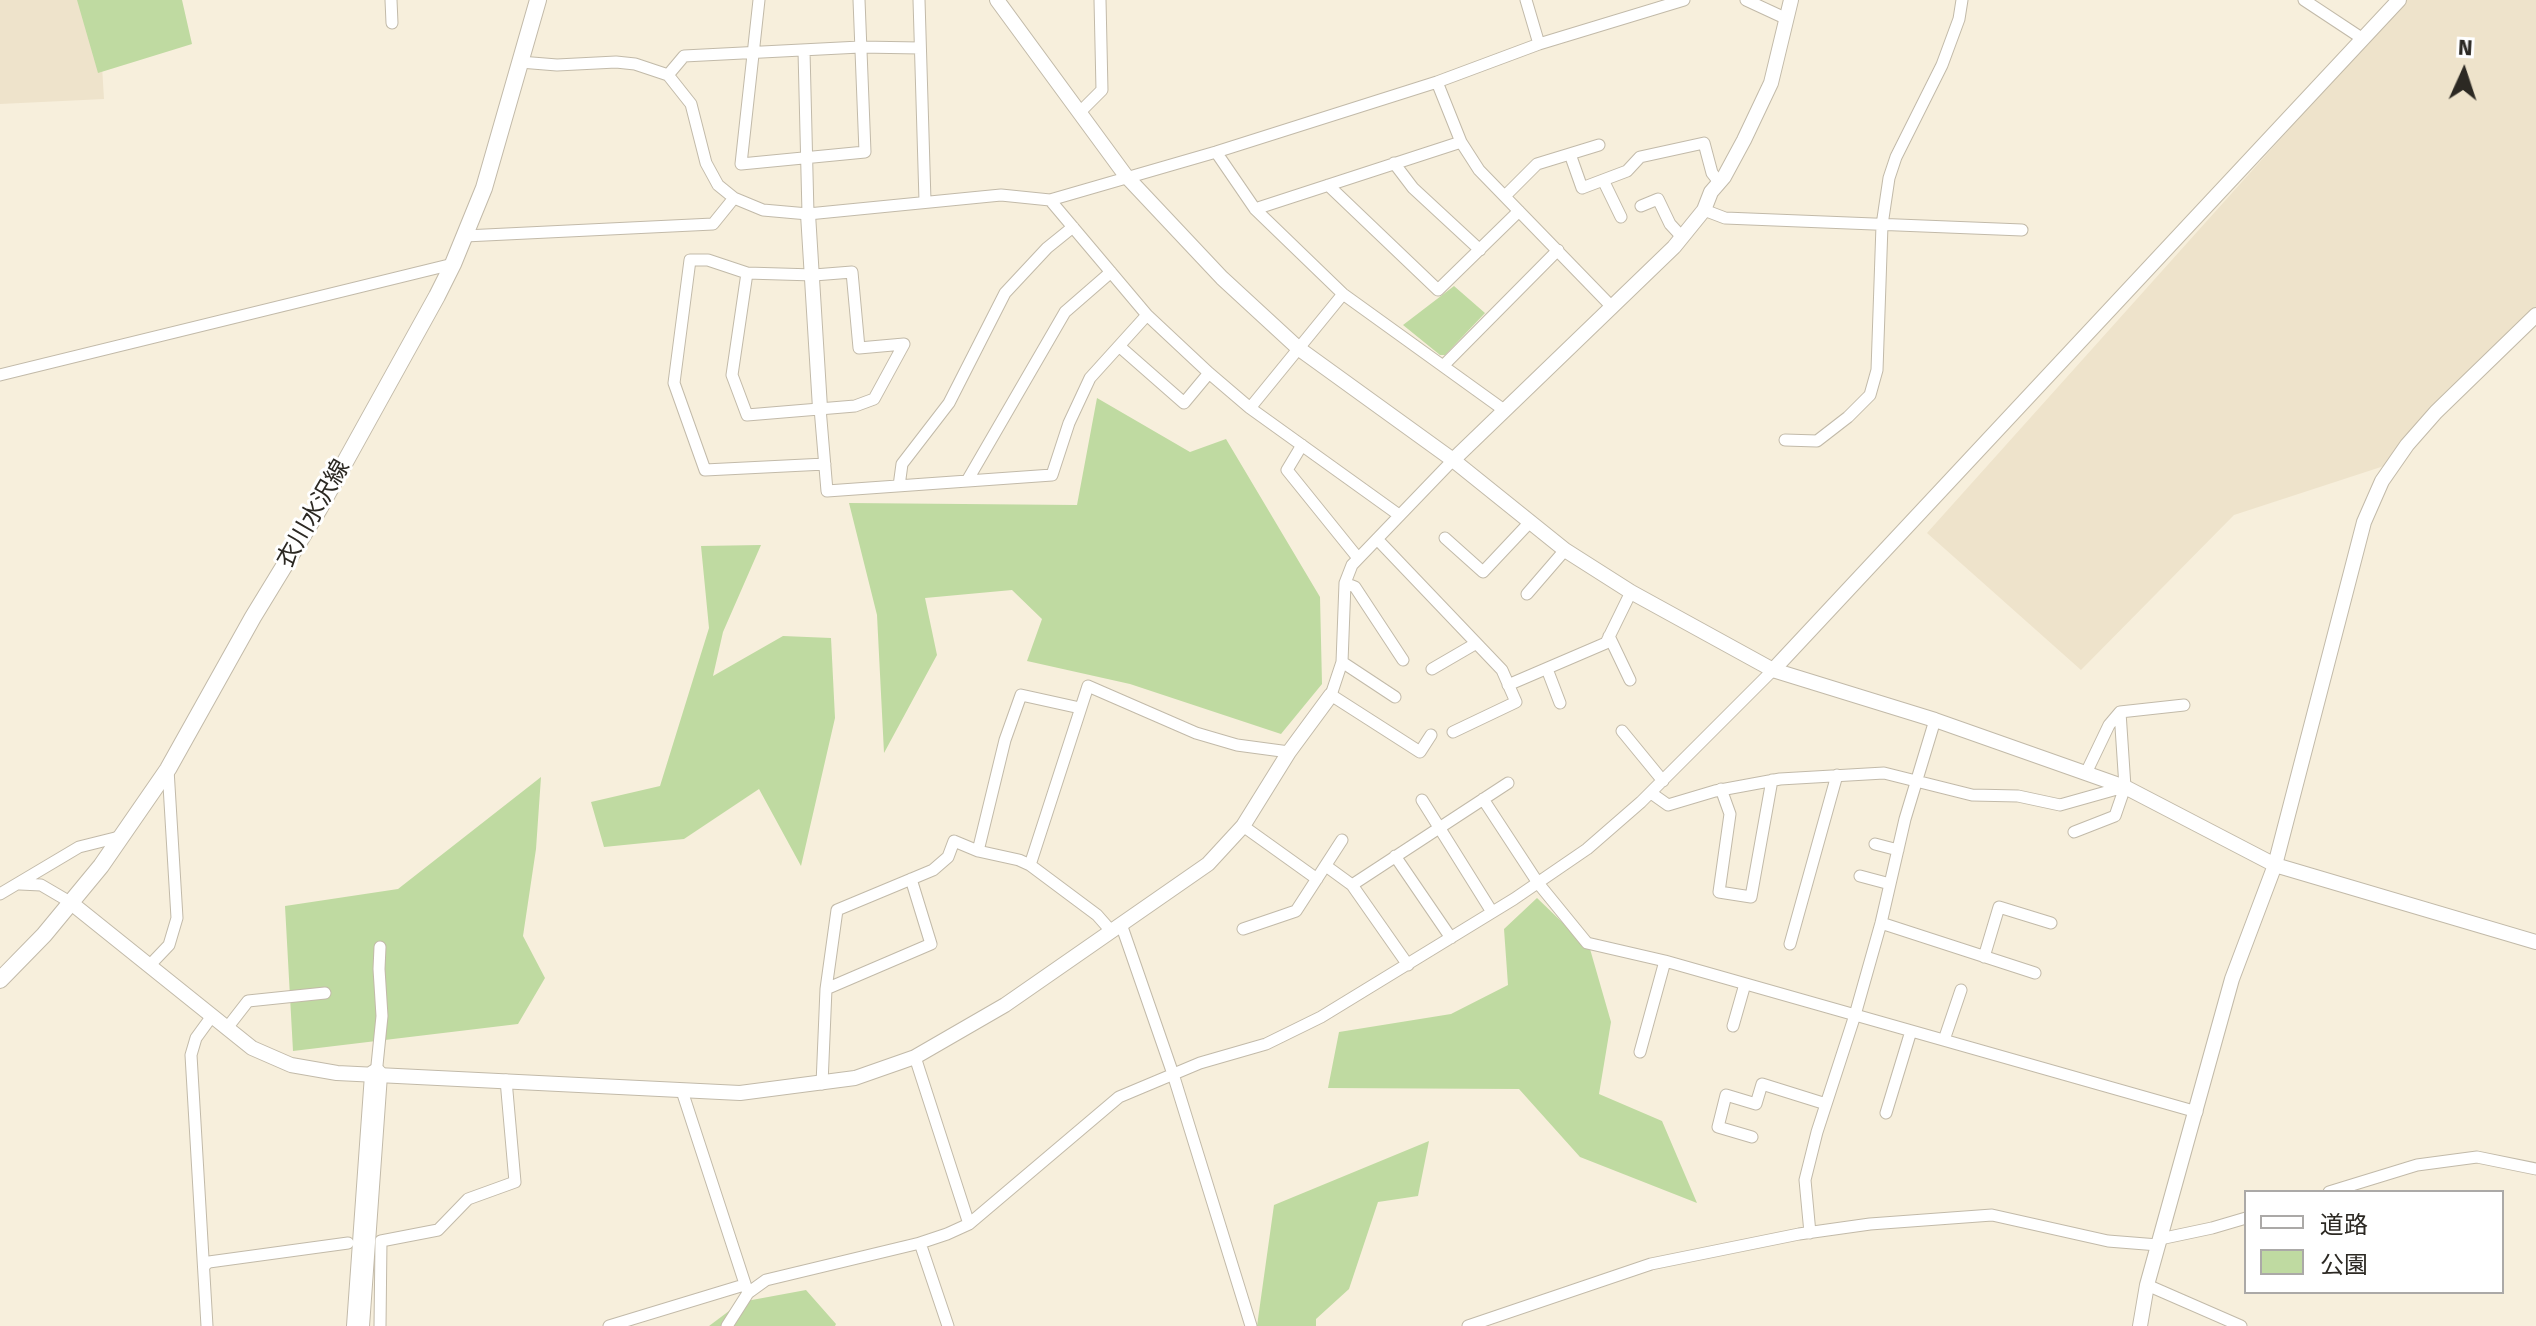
<!DOCTYPE html>
<meta charset="utf-8">
<style>
body{margin:0}
#map{position:relative;width:2536px;height:1326px;overflow:hidden;background:#f7efdc;font-family:"Fira Sans","Noto Sans JP",sans-serif}
canvas{display:block}
.legend{position:absolute;left:2244px;top:1190px;width:260px;height:104px;box-sizing:border-box;background:#fff;border:2px solid #aba9a7;margin:0;padding:10px 14px;list-style:none;font-size:24px;color:#2c2923}
.legend li{display:flex;align-items:center;gap:16px;height:40px}
.legend b{width:40px;border:2px solid #aba9a7}
.north{position:absolute;left:2424px;top:32px;width:80px;height:80px;-webkit-text-stroke:6px #fff;paint-order:stroke;rotate:3deg;font-size:22px;font-weight:700;line-height:32px;text-align:center;color:#2c2923}
.north::after{content:'';display:block;margin:auto;width:28px;height:36px;background:#2c2923;clip-path:polygon(50% 0,100% 100%,50% 72%,0 100%)}
</style>
<div id="map">
<canvas width="2536" height="1326"></canvas>
<ul class="legend">
<li><b style="height:10px;background:#fff"></b>道路</li>
<li><b style="height:22px;background:#bfdaa1"></b>公園</li>
</ul>
<div class="north">N</div>
</div>
<script>
const ctx = document.querySelector('canvas').getContext('2d');
ctx.lineJoin = 'round';
function paint(path, color) {
  ctx.fillStyle = color;
  ctx.fill(path, 'evenodd');
}
function toPath(rows) {
  const path = new Path2D();
  for (const r of rows) {
    path.moveTo(r[0], r[1]);
    for (let i = 2; i < r.length; i += 2) path.lineTo(r[i], r[i + 1]);
  }
  return path;
}
function stroke(path, color, width, dash) {
  ctx.strokeStyle = color;
  ctx.lineWidth = width;
  ctx.lineCap = dash ? 'butt' : 'round';
  ctx.setLineDash(dash || []);
  ctx.stroke(path);
}
function write(font, color, halo, rows, align = 'center') {
  ctx.font = font + ' "Fira Sans","Noto Sans JP",sans-serif';
  ctx.lineWidth = 6;
  ctx.setLineDash([]);
  ctx.textBaseline = 'middle';
  ctx.strokeStyle = halo;
  ctx.fillStyle = color;
  for (const [text, x, y, turn = 0] of rows) {
    ctx.save();
    ctx.translate(x, y);
    ctx.rotate((+turn || 0) * Math.PI / 180);
    ctx.textAlign = isNaN(turn) ? turn : align;
    if (halo) ctx.strokeText(text, 0, 0);
    ctx.fillText(text, 0, 0);
    ctx.restore();
  }
}
paint(toPath([
 [0,0,98,0,104,99,0,104],
 [2405,0,2536,0,2536,308,2384,466,2234,515,2081,670,1927,533]
]), '#eee3cb');
paint(toPath([
 [77,0,182,0,192,44,98,73],
 [1454,286,1485,313,1445,355,1440,355,1403,325],
 [1097,398,1190,452,1226,439,1320,597,1322,684,1281,734,1130,684,1027,661,1042,619,1012,590,925,598,937,655,884,753,877,615,849,503,1077,505],
 [761,545,723,632,713,676,783,636,831,638,835,718,801,866,759,789,684,839,604,847,591,802,660,786,709,628,701,546],
 [541,777,536,849,523,936,545,978,518,1024,293,1051,285,906,398,889],
 [1537,898,1590,949,1611,1022,1599,1094,1662,1121,1697,1203,1580,1157,1519,1089,1328,1088,1339,1032,1451,1014,1508,985,1504,929],
 [1429,1141,1418,1196,1378,1202,1349,1289,1316,1319,1316,1326,1257,1326,1274,1205],
 [806,1290,836,1324,835,1326,709,1326,741,1302]
]), '#bfdaa1');
const minor = toPath([
 [391,0,392,23],
 [759,0,741,164,865,152,859,0],
 [919,0,925,201],
 [1526,0,1539,44],
 [1746,0,1787,19],
 [2304,0,2363,39],
 [804,51,808,214],
 [520,62,557,65,616,62,635,64,668,75,691,104,706,163,718,185,734,198,763,210,808,214,1001,195,1050,200,1216,152,1437,82,1539,44,1684,0],
 [668,75,684,56,860,47,920,48],
 [1437,82,1461,142,1479,170,1612,307],
 [1080,112,1102,90,1100,0],
 [1216,152,1255,209,1343,294,1504,410],
 [1570,154,1582,188,1627,171,1640,157,1704,143,1712,173,1719,182],
 [1394,163,1413,188,1480,250],
 [1603,180,1621,217],
 [1328,185,1438,290,1519,211],
 [1505,196,1537,164,1599,145],
 [1050,200,1147,315,1209,373,1250,408,1399,515],
 [1641,206,1658,199,1670,224,1682,237],
 [1255,209,1461,142],
 [1704,210,1725,218,2022,230],
 [465,236,713,224,734,198],
 [747,273,732,375,747,415,855,406,874,399,904,344,859,348,852,272,814,275,747,273,708,260,690,260,674,383,705,470,825,464],
 [1119,346,1184,403,1209,373],
 [1443,366,1558,250],
 [0,375,453,264],
 [820,408,827,491,1052,475,1069,423,1090,378,1147,315],
 [1250,408,1343,294],
 [1785,440,1817,441,1848,417,1870,395,1877,370,1882,225,1889,178,1896,157,1942,65,1959,19,1962,0],
 [1302,445,1287,470,1358,558],
 [967,481,1065,312,1111,272],
 [899,486,902,464,949,403,1005,293,1047,248,1073,227],
 [1445,538,1483,572,1530,522],
 [1377,539,1502,670,1516,702,1453,732],
 [1345,583,1355,587,1403,660],
 [1527,594,1565,550],
 [1609,636,1630,680],
 [1342,662,1395,697],
 [1432,669,1475,644],
 [1547,669,1560,703],
 [1508,685,1606,643,1631,592],
 [1622,731,1663,781],
 [1431,735,1420,752,1331,695,1342,662,1345,583,1352,565,1453,460],
 [2086,773,2109,725,2120,712,2184,705],
 [1721,789,1730,814,1719,892,1751,897,1772,780],
 [1651,793,1668,805,1715,791,1780,779,1884,773,1972,795,2018,796,2060,805,2124,787],
 [1483,799,1538,883,1587,943,1665,961,2197,1112],
 [1422,800,1492,912],
 [1243,826,1317,879],
 [2074,832,2115,816,2125,787,2120,712],
 [1875,844,1898,850],
 [978,851,1005,740,1021,695,1080,708],
 [1395,856,1451,938],
 [1030,865,1088,686,1196,733,1237,745,1289,752],
 [1326,866,1352,885,1508,783],
 [1860,876,1890,884],
 [20,884,41,885,70,902],
 [1352,885,1408,965],
 [0,894,79,847,123,836],
 [1881,923,2035,973],
 [1121,924,1173,1074,1251,1326],
 [1243,929,1296,911,1342,840],
 [1790,944,1837,775],
 [1984,957,1999,907,2051,923],
 [149,966,169,945,177,918,168,769],
 [826,989,931,944,911,879],
 [1733,1026,1745,984],
 [227,1028,248,1001,325,993],
 [1944,1040,1961,990],
 [1640,1052,1665,961],
 [915,1057,969,1224],
 [376,1075,382,1016,379,969,380,947],
 [822,1084,826,989,837,910,933,870,948,857,954,841,978,851,1019,860,1030,865,1097,915,1112,932],
 [682,1091,748,1293],
 [1886,1113,1911,1031],
 [1752,1137,1718,1127,1726,1095,1756,1104,1762,1084,1826,1104],
 [2329,1192,2417,1165,2477,1157,2536,1169],
 [1810,1233,1805,1180,1817,1132,1855,1015,1881,923,1905,819,1935,720],
 [2160,1239,2212,1228,2246,1218],
 [920,1243,948,1326],
 [204,1266,209,1262,348,1243],
 [2147,1285,2241,1326],
 [207,1326,191,1055,196,1038,212,1016],
 [380,1326,381,1241,438,1230,468,1199,515,1182,506,1080],
 [609,1326,744,1285],
 [727,1326,748,1293,766,1280,920,1243,947,1234,969,1224,1119,1097,1200,1063,1266,1044,1321,1017,1514,899,1587,849,1641,802,1773,670],
 [1468,1326,1651,1264,1799,1234,1870,1224,1992,1215,2108,1241,2158,1245]
]);
const tertiary = toPath([
 [997,0,1126,176,1222,278,1298,348,1453,460,1565,550,1631,592,1773,670,1935,720,2125,787,2275,865,2536,942],
 [808,214,820,408],
 [1453,460,1674,247,1704,210,1711,192,1724,177,1744,140,1771,83,1791,0],
 [1773,670,2399,0],
 [70,902,252,1048,291,1065,337,1073,740,1093,855,1078,915,1057,1005,1005,1208,864,1243,826,1289,752,1331,695],
 [2140,1326,2147,1285,2232,979,2275,865,2364,522,2382,481,2407,445,2436,412,2536,315]
]);
const secondary = toPath([
 [0,980,44,935,101,866,168,769,253,617,319,509,437,296,453,264,484,188,538,0]
]);
const motorway = toPath([
 [358,1326,376,1075]
]);
stroke(minor, '#c2baa9', 13);
stroke(tertiary, '#c2baa9', 16);
stroke(secondary, '#c2baa9', 18);
stroke(motorway, '#c2baa9', 24);
stroke(minor, '#fff', 11);
stroke(tertiary, '#fff', 14);
stroke(secondary, '#fff', 16);
stroke(motorway, '#fff', 22);
write('24px', '#2c2923', '#fff', [
 ["衣川水沢線",314,514,-60]
]);
</script>
